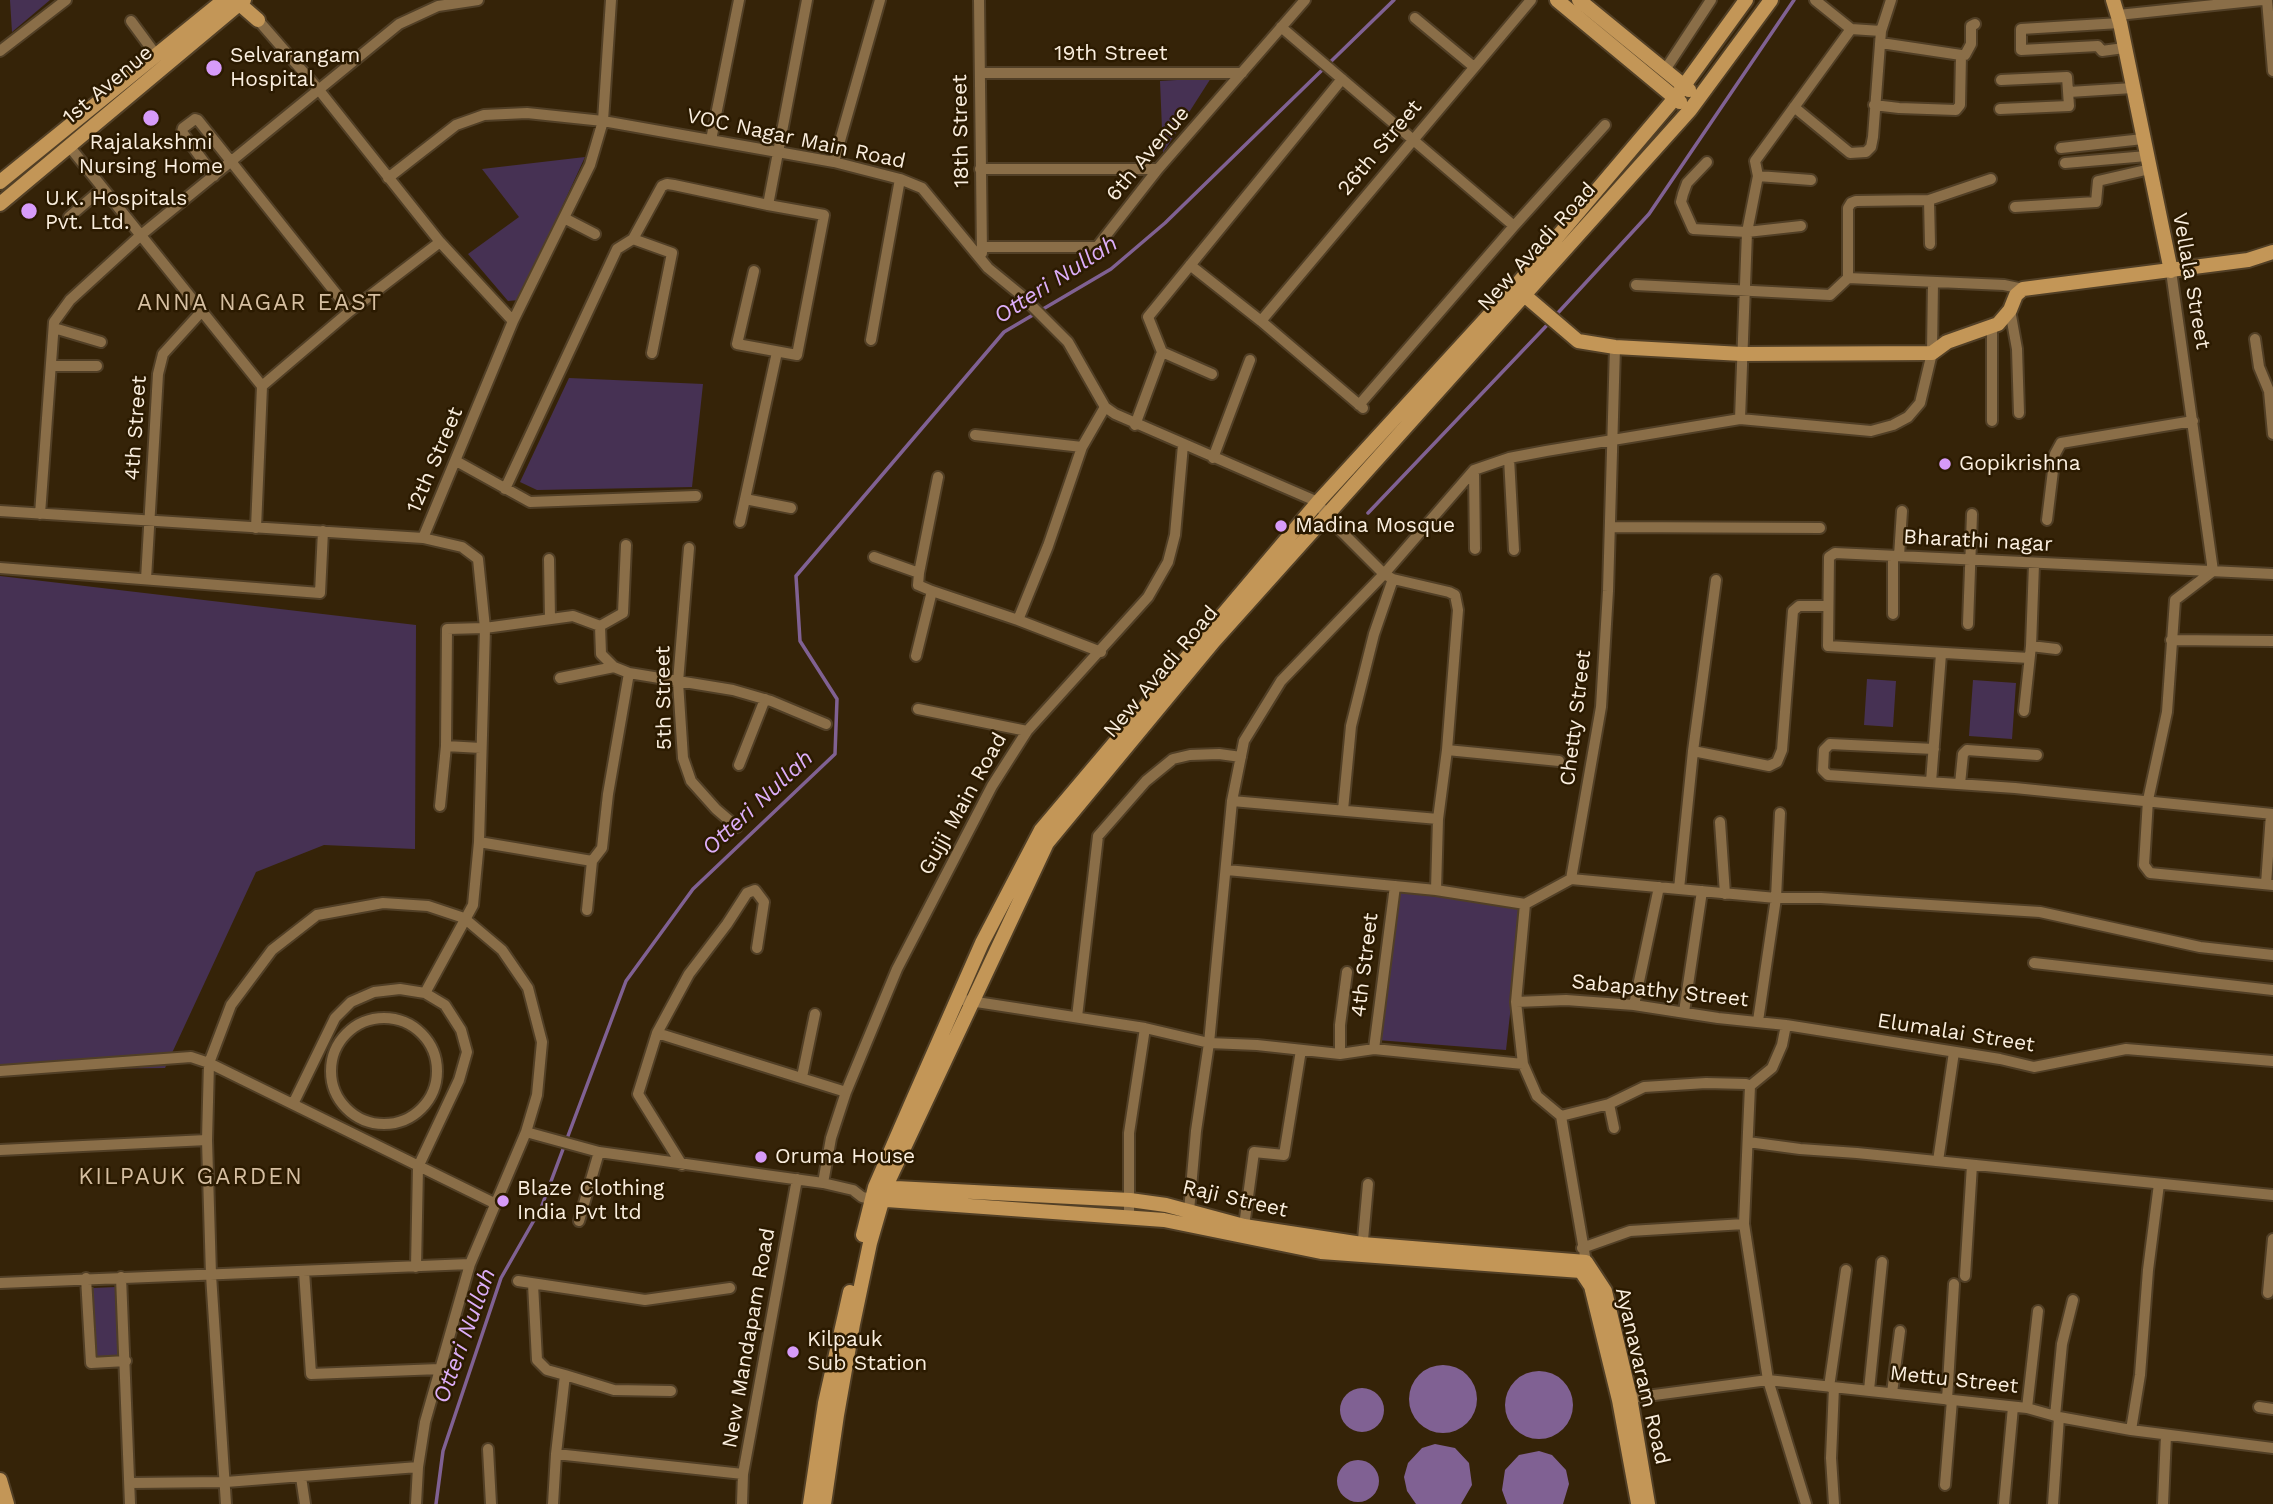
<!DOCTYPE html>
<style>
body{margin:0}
canvas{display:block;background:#352308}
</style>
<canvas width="2273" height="1504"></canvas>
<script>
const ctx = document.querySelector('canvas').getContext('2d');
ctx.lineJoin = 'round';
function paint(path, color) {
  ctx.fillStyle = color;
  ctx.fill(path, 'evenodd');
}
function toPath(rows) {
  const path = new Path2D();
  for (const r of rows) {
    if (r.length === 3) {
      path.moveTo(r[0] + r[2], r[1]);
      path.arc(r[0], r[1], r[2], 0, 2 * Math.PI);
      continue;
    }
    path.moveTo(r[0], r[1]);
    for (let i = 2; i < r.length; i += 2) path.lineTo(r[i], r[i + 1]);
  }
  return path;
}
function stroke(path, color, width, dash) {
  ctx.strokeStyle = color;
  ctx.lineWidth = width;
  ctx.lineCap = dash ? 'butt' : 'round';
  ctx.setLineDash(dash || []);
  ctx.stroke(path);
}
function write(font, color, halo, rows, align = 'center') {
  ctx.font = font + ' "Work Sans",sans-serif';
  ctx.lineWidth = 5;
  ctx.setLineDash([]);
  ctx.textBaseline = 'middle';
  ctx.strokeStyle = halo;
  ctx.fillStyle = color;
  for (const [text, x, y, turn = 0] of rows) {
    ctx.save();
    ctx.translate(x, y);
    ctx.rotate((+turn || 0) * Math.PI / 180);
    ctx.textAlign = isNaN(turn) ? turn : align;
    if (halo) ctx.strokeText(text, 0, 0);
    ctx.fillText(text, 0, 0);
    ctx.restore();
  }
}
paint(toPath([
 [10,0,50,0,12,32],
 [1211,78,1163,153,1160,81],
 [585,157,519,300,508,301,468,254,519,217,482,169],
 [569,378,703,384,692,487,537,490,520,482],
 [0,576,416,625,415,849,324,845,256,872,165,1068,0,1070],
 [1867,679,1896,681,1893,727,1864,725],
 [1973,680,2016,683,2012,739,1969,736],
 [1397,892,1522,907,1506,1050,1377,1040],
 [116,1287,120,1356,96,1358,93,1288]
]), '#463153');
paint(toPath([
 [1443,1399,34],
 [1539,1405,34],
 [1362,1410,22],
 [1435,1444,1455,1448,1469,1463,1472,1485,1461,1504,1416,1504,1407,1491,1404,1477,1408,1463,1422,1448],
 [1539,1451,1552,1455,1566,1470,1569,1484,1563,1504,1507,1504,1502,1490,1505,1470,1519,1455],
 [1358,1481,21]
]), '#806193');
stroke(toPath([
 [1555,316,1649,214,1794,0],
 [1368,513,1550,322],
 [436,1504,443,1451,501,1278,541,1208,626,981,693,889,835,754,837,699,800,641,796,576,1004,332,1111,269,1165,223,1394,0]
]), '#806193', 3.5);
const street = toPath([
 [979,0,982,253],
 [1815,0,1851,29,1881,31],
 [2267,0,2273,71],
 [2118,15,2262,0],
 [1415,18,1474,67],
 [258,20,319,90,440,242,513,321],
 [131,21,156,55],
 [2120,23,2021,29,2021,50,2098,46,2102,51,2124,48],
 [1281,27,1514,226],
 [1881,43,1961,55],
 [0,51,66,0],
 [1665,70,1711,0],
 [980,73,1242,73],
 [2069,92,2133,88],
 [1874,105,1899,108,1956,110,1960,105,1961,55,1965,55,1971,44,1971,26,1975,24],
 [1794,107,1850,153,1866,152,1871,147,1873,137,1881,31,1891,0],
 [2000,109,2069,106,2067,77,2001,80],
 [711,140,739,0],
 [69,146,262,386],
 [2061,148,2143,139],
 [834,162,880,0],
 [1707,162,1687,183,1683,194,1681,202,1693,229,1747,232,1801,226],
 [2065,163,2147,156],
 [980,169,1158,169],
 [214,176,182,132,183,128,195,119,198,120,350,311],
 [1758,176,1811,180],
 [388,178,456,125,484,115,527,113,603,121,834,162,900,179,922,188,988,268,1021,295,1068,342,1105,407,1115,414,1318,502,1326,516,1384,574,1393,579,1449,592,1455,595,1458,610,1447,750,1438,819,1436,890],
 [1929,200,1930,244],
 [2015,207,2096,202,2098,181,2150,169],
 [69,217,103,188],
 [564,218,595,234],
 [633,239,672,253,652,353],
 [982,247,1097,247,1158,169,1305,0],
 [1190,265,1261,321,1363,408],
 [754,271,737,344,797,355,824,215,768,205],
 [2171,271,2213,571],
 [1848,278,1848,208,1851,203,1856,201,1929,200,1991,179],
 [1636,285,1830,295,1848,278,2004,285,2023,289],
 [2010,310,2017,349,2019,413],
 [1261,321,1531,0],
 [1992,327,1992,421],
 [54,328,101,342],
 [2255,339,2259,367,2269,391,2273,434],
 [871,340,900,179],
 [1162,352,1212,374],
 [51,366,97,366],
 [1359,405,1514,226,1605,125],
 [1740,419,1747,232,1758,176,1755,161,1851,29],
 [1135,425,1162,352,1148,317,1342,79],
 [975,435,1082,447],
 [1213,458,1250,360],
 [1509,458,1514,550],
 [456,461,530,502,696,496],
 [1474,470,1475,549],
 [505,489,617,249,633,239,662,186,667,184,674,185,768,205,807,0],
 [745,499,791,508],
 [0,511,423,538,513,321,590,165,603,121,611,0],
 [40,514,54,322,70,300,141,235,399,24,438,6,478,0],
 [2047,520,2055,454,2061,443,2193,421],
 [740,522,777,352],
 [1610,527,1820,528],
 [256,528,262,386,350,311,440,242],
 [423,538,462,547,478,559,485,628,479,842,473,905,425,993],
 [689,548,678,682,683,758,691,781,716,809,737,827],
 [1893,556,1893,614],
 [1899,556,1902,511],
 [874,557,919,573,918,585,932,591,1018,620,1101,652],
 [549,559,550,619],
 [0,568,320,593,323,531],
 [2213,571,2175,600,2167,712,2148,800,2144,865,2150,873,2273,885],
 [919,573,938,477],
 [146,579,158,374,163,354,202,311],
 [1018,620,1048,546,1082,447,1105,407],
 [1968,624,1972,514],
 [600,626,623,613,626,545],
 [2171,640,2273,641],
 [2031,646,2056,649],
 [916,656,932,591],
 [2029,658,1828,646,1829,557,1835,553,2273,574],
 [629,673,733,690,771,701,826,724],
 [560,678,614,667],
 [918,709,1027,731],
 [2024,711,2031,646,2034,564],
 [481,748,446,746,447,629,485,628,573,616,600,626,601,654,614,667,629,673,608,794,602,848,592,861],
 [1934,749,1830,744,1824,750,1823,770,1828,775,2015,788,2273,814],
 [1447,750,1559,761],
 [1693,751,1769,766,1777,762,1782,750,1793,611,1799,606,1827,606],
 [739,765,765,699],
 [1931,782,1941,654],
 [1960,784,1963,754,1967,750,2037,755],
 [1232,801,1438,819],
 [440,806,446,746],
 [1343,810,1351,726,1374,634,1393,579],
 [1720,822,1725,894],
 [479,842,592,861,587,910],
 [1227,870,1436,890,1525,904],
 [1571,879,1776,898,1821,898,2040,912,2200,947,2273,955],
 [2266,884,2271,814],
 [1679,889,1693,751,1716,580],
 [2034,963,2273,990],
 [957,999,1145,1028,1209,1043,1257,1045,1340,1054,1374,1049,1523,1064],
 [1516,1002,1566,1000,1634,1005,1718,1018,1786,1025,2000,1059,2034,1067,2126,1049,2273,1061],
 [1634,1005,1659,887],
 [1684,1012,1702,891],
 [1077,1017,1098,836,1146,781,1173,759,1190,755,1219,754,1241,757],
 [384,1071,53],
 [1758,1021,1776,898,1780,813],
 [657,1033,846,1092],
 [1374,1049,1395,886],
 [1340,1054,1340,1025,1347,972],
 [0,1071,191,1057,209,1063,494,1203],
 [802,1077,815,1014],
 [1750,1086,1744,1224,1768,1380,1806,1504],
 [293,1104,335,1018,351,1002,374,992,400,989,425,993,445,1005,461,1030,467,1052,459,1080,418,1167,416,1267],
 [1609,1104,1614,1128],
 [1561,1116,1609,1104,1644,1087,1706,1083,1746,1084,1750,1086,1772,1068,1782,1045,1786,1025],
 [526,1132,599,1152,823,1183,853,1190,862,1197,871,1199],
 [1748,1142,1800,1149,1857,1153,2273,1195],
 [0,1150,207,1140],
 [1938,1161,1954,1052],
 [682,1165,638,1094,657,1033,689,974,727,924,747,893,755,890,764,902,757,948],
 [823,1183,831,1138,846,1092,897,969,992,786,1027,731,1148,597,1168,562,1175,535,1183,445],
 [1189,1211,1196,1131,1209,1043,1232,801,1244,741,1281,681,1384,574,1474,470,1509,458,1546,451,1740,419,1871,431,1893,425,1908,417,1920,403,1932,353,1933,282],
 [1129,1218,1129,1133,1145,1028],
 [579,1221,599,1152],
 [1244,1226,1254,1152,1284,1155,1301,1050],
 [1582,1248,1630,1231,1744,1224],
 [1362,1251,1368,1184],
 [1583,1268,1586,1262,1561,1116,1537,1096,1523,1064,1516,1002,1525,904,1571,879,1601,707,1608,591,1615,347],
 [304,1271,311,1374,440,1369],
 [1965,1276,1972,1165],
 [121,1277,130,1504],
 [86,1278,91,1363,126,1361],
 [518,1281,645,1300,730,1288],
 [0,1283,470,1264],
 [533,1284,537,1360,547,1370,565,1375,556,1454,553,1504],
 [2268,1293,2273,1239],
 [565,1375,614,1390,671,1391],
 [1829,1387,1846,1270],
 [1869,1390,1882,1262],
 [1892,1393,1900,1331],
 [1624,1399,1768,1380,2027,1408,2059,1417,2131,1430,2273,1448],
 [1947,1400,1954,1284],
 [2259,1407,2273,1409],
 [2027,1408,2038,1311],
 [2055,1416,2062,1344,2073,1300],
 [2131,1430,2140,1375,2148,1270,2159,1184],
 [488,1449,491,1504],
 [556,1454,743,1474],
 [301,1477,305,1504],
 [130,1483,226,1482,418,1467],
 [1945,1485,1952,1400],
 [226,1504,211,1275,207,1140,209,1063,231,1005,272,950,317,915,383,903,428,906,464,918,502,950,528,988,542,1042,537,1095,526,1132,470,1264,425,1422,418,1467,416,1504],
 [742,1504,743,1474,797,1179],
 [1834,1504,1831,1458,1834,1387],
 [2004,1504,2013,1407],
 [2053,1504,2059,1417],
 [2163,1504,2166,1435]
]);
const secondary = toPath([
 [235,0,258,20],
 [1557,0,1680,102],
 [1579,0,1689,90],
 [2113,0,2120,23,2171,271],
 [0,182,224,0],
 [0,204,244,0],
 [1523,294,1578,341,1615,347,1742,354,1932,353,1947,342,1998,324,2010,310,2016,295,2023,289,2248,260,2273,252],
 [876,1187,1130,1200,1166,1205,1244,1226,1362,1244,1586,1262,1605,1291,1630,1397,1648,1504],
 [873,1199,1164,1220,1321,1252,1581,1271,1591,1286,1619,1400,1638,1503],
 [863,1235,875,1187,912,1102,982,943,1041,830,1318,502,1514,288,1675,98,1746,0],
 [0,1480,7,1504],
 [810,1504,825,1403,850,1292],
 [824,1504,837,1415,853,1324,870,1243,887,1184,1047,843,1214,641,1690,110,1771,0]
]);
stroke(street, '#513f26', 14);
stroke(secondary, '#513f26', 18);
stroke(street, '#8a6e48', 10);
stroke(secondary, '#c39657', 14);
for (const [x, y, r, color] of [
 [214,68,9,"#d79bf9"],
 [151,118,9,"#d79bf9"],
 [29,211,9,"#d79bf9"],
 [1945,464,7,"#d79bf9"],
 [1281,526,7,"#d79bf9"],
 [761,1157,7,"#d79bf9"],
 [503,1201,7,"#d79bf9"],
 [793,1352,7,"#d79bf9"]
]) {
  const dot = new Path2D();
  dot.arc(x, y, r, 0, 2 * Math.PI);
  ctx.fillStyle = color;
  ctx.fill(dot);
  stroke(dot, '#2b1a00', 2.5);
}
write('21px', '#faeede', '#2b1a00', [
 ["19th Street",1111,54],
 ["1st Avenue",108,85,-40],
 ["18th Street",961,131,-91],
 ["VOC Nagar Main Road",796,139,12],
 ["26th Street",1380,148,-50],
 ["6th Avenue",1148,154,-50],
 ["New Avadi Road",1537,247,-48],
 ["Vellala Street",2191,281,80],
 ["4th Street",136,428,-86],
 ["12th Street",435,460,-67],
 ["Bharathi nagar",1978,541,3],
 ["New Avadi Road",1161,672,-50],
 ["5th Street",664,698,-91],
 ["Chetty Street",1576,718,-83],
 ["Gujji Main Road",963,804,-61],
 ["4th Street",1365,965,-83],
 ["Sabapathy Street",1660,991,6],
 ["Elumalai Street",1956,1033,9],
 ["Raji Street",1235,1199,13],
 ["New Mandapam Road",749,1338,-80],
 ["Ayanavaram Road",1642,1376,77],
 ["Mettu Street",1954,1380,6]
]);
write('21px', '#faeede', '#2b1a00', [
 ["Selvarangam",230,56],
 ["Hospital",230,80],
 ["Rajalakshmi",151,143,"center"],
 ["Nursing Home",151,167,"center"],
 ["U.K. Hospitals",45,199],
 ["Pvt. Ltd.",45,223],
 ["Gopikrishna",1959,464],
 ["Madina Mosque",1295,526],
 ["Oruma House",775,1157],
 ["Blaze Clothing",517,1189],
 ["India Pvt ltd",517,1213],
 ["Kilpauk",807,1340],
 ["Sub Station",807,1364]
], 'left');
write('italic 23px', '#dcaef8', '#2b1a00', [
 ["Otteri Nullah",1056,280,-33],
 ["Otteri Nullah",758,803,-43],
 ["Otteri Nullah",465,1336,-70]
]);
ctx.letterSpacing = '2px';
write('23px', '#d6bfa1', '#2b1a00', [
 ["ANNA NAGAR EAST",260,303],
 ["KILPAUK GARDEN",191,1177]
]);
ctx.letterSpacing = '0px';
</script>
